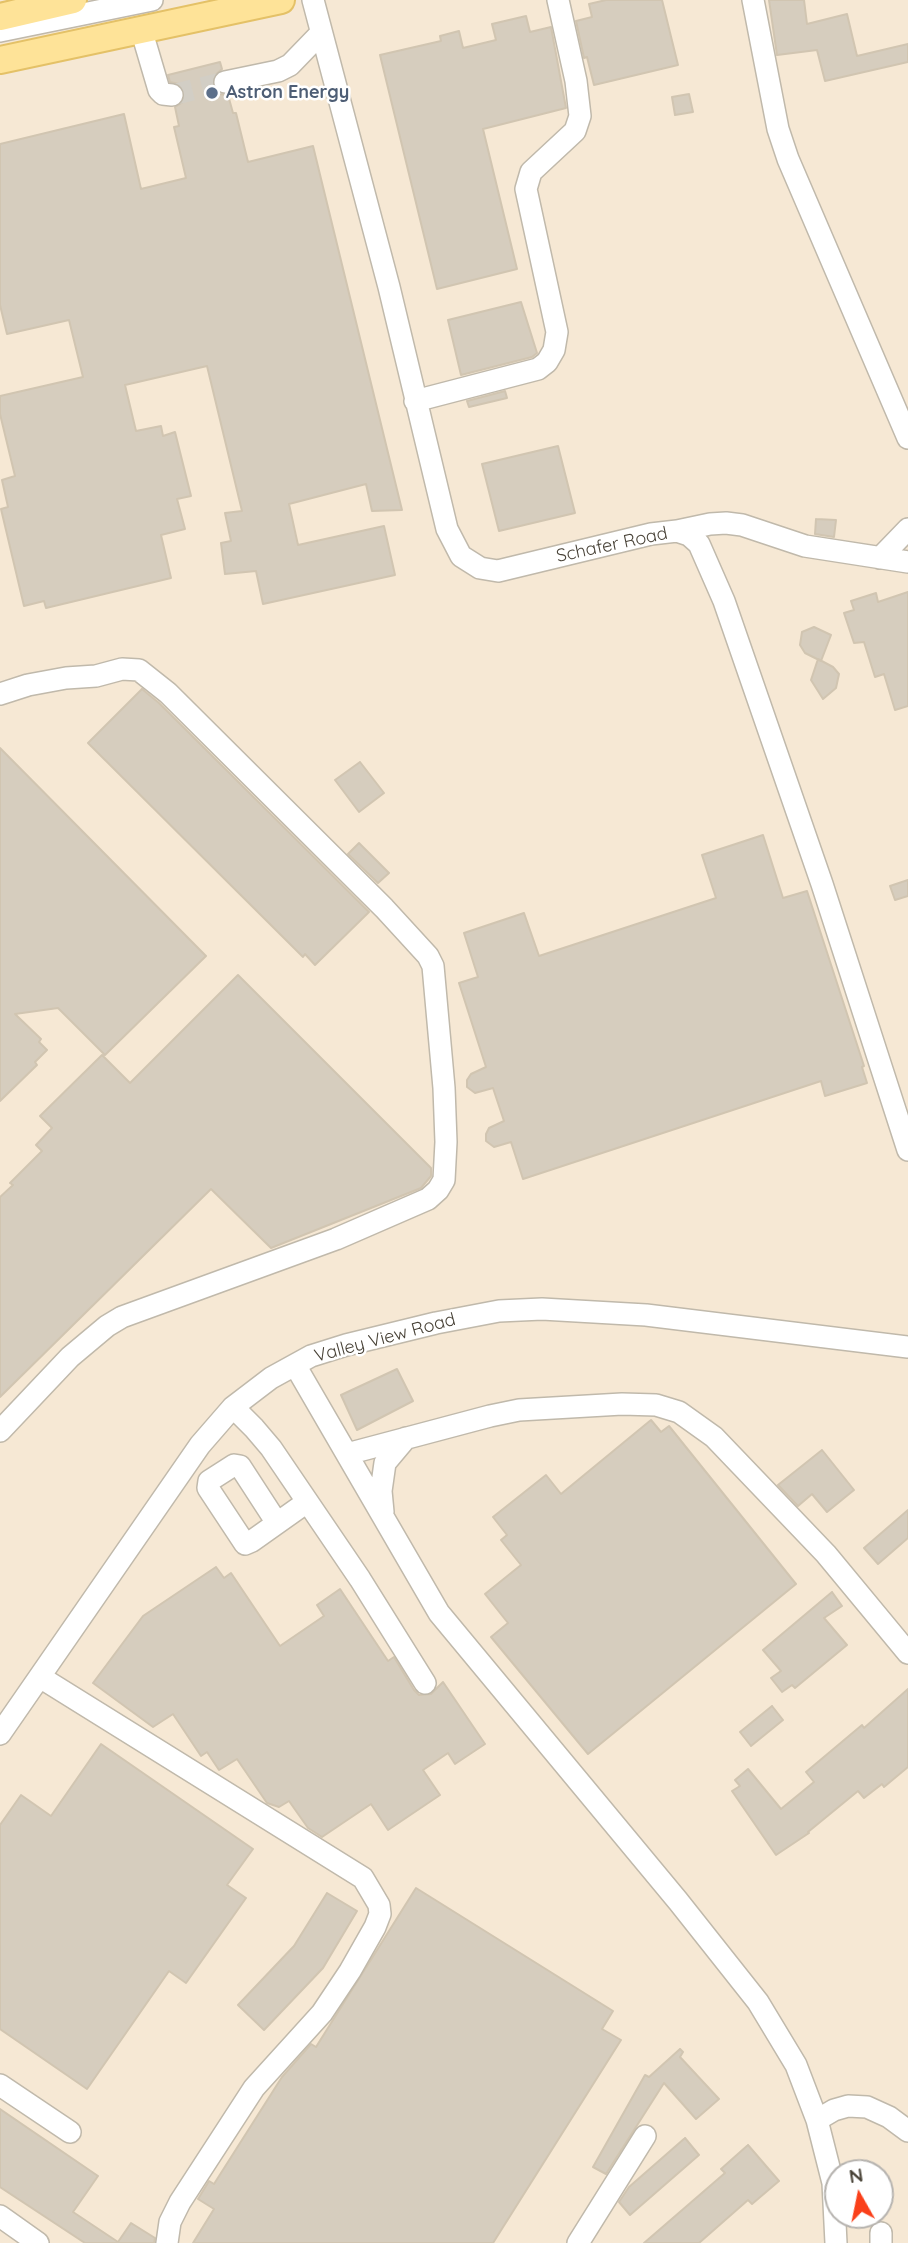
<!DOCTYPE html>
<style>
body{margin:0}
#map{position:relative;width:908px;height:2243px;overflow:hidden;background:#f4f1e9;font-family:Quicksand,sans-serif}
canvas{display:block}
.north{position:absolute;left:824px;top:2159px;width:70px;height:70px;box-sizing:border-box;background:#fff;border:2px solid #b6b3af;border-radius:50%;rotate:351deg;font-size:19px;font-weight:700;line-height:28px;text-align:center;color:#484237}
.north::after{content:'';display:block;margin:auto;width:24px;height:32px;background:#fa401a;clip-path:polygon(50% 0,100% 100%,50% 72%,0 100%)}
</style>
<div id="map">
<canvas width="908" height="2243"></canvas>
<div class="north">N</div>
</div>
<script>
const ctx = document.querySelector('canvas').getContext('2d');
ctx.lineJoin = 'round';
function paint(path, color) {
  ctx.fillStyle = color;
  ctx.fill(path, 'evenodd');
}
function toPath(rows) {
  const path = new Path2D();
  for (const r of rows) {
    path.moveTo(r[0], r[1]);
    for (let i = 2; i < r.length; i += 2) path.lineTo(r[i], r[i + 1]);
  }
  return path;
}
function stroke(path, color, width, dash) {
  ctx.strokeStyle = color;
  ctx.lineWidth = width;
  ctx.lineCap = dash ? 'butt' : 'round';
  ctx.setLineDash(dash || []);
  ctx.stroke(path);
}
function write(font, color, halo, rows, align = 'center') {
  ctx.font = font + ' Quicksand,sans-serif';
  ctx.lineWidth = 5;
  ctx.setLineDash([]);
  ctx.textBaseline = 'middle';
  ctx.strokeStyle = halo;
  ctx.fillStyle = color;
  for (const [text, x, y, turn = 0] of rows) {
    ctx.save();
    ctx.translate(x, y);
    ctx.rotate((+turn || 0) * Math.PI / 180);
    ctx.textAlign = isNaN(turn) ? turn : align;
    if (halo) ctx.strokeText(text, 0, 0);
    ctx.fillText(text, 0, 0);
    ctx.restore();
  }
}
paint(toPath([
 [0,0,908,0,908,2243,0,2243],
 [838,2173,880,2173,880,2215,838,2215]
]), '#f6e8d4');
const building = toPath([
 [606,0,662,0,678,65,594,85,587,57,584,58,576,21,592,17,589,4,606,0],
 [769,0,804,0,807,24,847,14,857,56,908,44,908,62,825,81,817,50,777,55,769,0],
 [526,16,530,32,551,27,566,108,483,129,517,269,437,289,380,55,441,41,440,36,459,31,463,48,496,40,492,24,526,16],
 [220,62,222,69,213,77,212,85,220,94,228,95,233,113,236,113,248,162,313,146,402,510,372,511,366,484,289,504,298,545,384,526,395,575,263,604,256,571,225,574,221,543,231,541,225,513,242,511,207,366,125,385,136,431,161,426,163,436,175,432,191,496,177,499,185,529,161,535,171,578,46,608,44,601,24,606,1,509,8,507,2,480,15,476,0,414,0,396,83,377,69,320,7,334,0,305,0,144,124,114,141,189,186,178,174,127,179,126,175,107,183,102,184,90,179,84,170,82,168,75,220,62],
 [689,94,693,112,675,115,672,97,689,94],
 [521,302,537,353,532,357,461,375,448,320,521,302],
 [505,391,507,398,469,407,467,401,505,391],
 [558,446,575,513,499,531,482,464,558,446],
 [816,519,836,520,834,537,815,534,816,519],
 [908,592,908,706,895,710,884,674,875,677,864,642,854,643,844,613,854,610,851,601,876,593,878,602,908,592],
 [814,627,831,635,821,661,805,653,800,645,802,632,814,627],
 [818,659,833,667,839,674,836,688,823,699,811,680,818,659],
 [142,689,159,703,369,912,315,965,305,954,303,957,88,743,142,689],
 [0,748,206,956,105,1055,58,1008,15,1014,41,1039,39,1042,47,1050,35,1062,37,1065,0,1101,0,748],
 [360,762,384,793,359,812,335,780,360,762],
 [763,835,783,898,807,891,864,1066,862,1067,867,1083,825,1096,821,1081,523,1179,511,1142,494,1147,486,1141,486,1134,489,1128,504,1121,493,1088,475,1093,467,1087,467,1080,471,1074,486,1067,459,983,478,977,464,933,524,913,539,956,716,898,702,855,763,835],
 [359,843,389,873,378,883,348,854,359,843],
 [908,880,908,896,895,900,890,886,908,880],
 [238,975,431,1168,431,1176,421,1188,271,1248,211,1189,0,1397,0,1197,13,1185,10,1183,42,1151,36,1145,52,1128,40,1116,102,1055,130,1083,238,975],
 [397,1369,413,1401,357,1430,341,1395,397,1369],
 [651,1420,661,1432,669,1426,796,1584,588,1754,491,1637,508,1623,485,1594,521,1565,501,1540,507,1535,493,1517,546,1475,561,1494,651,1420],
 [822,1450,854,1490,827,1512,812,1494,798,1506,778,1485,822,1450],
 [908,1510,908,1538,878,1564,864,1548,908,1510],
 [216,1567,224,1578,231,1573,280,1646,324,1616,317,1605,340,1589,388,1661,394,1657,414,1690,419,1695,431,1694,443,1682,485,1744,455,1764,448,1753,423,1770,440,1795,388,1830,371,1804,322,1837,308,1828,289,1801,279,1807,267,1803,237,1759,219,1770,207,1752,201,1756,173,1714,153,1727,93,1683,143,1616,216,1567],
 [832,1592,842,1606,824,1618,847,1645,795,1688,792,1685,782,1692,771,1678,781,1671,763,1650,832,1592],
 [908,1689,908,1767,884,1787,882,1784,864,1798,858,1791,808,1832,809,1833,776,1855,732,1791,740,1786,735,1780,748,1769,781,1809,814,1782,806,1772,862,1725,864,1728,908,1689],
 [772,1706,783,1720,751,1746,740,1732,772,1706],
 [101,1744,253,1849,227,1885,246,1898,186,1983,169,1971,87,2089,0,2029,0,1825,21,1795,51,1816,101,1744],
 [416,1888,613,2011,602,2029,621,2040,493,2243,193,2243,214,2209,198,2199,209,2181,214,2184,282,2077,311,2044,316,2047,416,1888],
 [327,1893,357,1911,323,1968,264,2030,238,2005,294,1946,327,1893],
 [680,2049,683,2052,680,2057,719,2099,696,2119,664,2083,606,2174,593,2167,645,2075,649,2077,680,2049],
 [0,2109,98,2176,73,2212,118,2242,131,2223,155,2238,154,2243,85,2243,0,2187,0,2109],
 [685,2138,699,2155,630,2215,619,2202,629,2187,685,2138],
 [748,2145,779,2181,752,2204,748,2200,699,2243,644,2243,725,2173,721,2169,748,2145]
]);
paint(building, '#d6cdbe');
stroke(building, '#d1c5b1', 2);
stroke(toPath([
 [172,95,225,82]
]), '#d2cec5', 21, [21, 10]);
const minor = toPath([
 [313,0,389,287,447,529,461,556,480,568,498,571,651,534,677,531,689,535,699,544,724,601,822,884,908,1150],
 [753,0,778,129,788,159,908,438],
 [141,29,159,90,163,94,172,95],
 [0,31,152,0],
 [225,82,278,71,290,65,321,33],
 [415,401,538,369,547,362,554,350,557,332,526,189,531,172,575,131,580,116,576,81,558,0],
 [677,531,710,524,726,523,742,525,805,546,908,562],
 [880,558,908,529],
 [0,694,28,685,66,678,96,676,122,669,139,670,168,693,384,908,428,956,433,966,444,1088,446,1142,444,1180,438,1190,428,1199,336,1239,122,1317,107,1326,70,1357,0,1431],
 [295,1365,439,1613,678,1901,758,2002,796,2065,817,2120,833,2183,836,2243],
 [233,1407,254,1428,271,1448,360,1579,425,1683],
 [347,1454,490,1416,519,1410,622,1404,656,1405,679,1412,714,1437,826,1554,908,1653],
 [383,1512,381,1491,385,1463,406,1438],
 [277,1523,240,1466,234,1465,209,1481,208,1488,245,1544,252,1541,307,1502],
 [40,1677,363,1878,379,1905,380,1914,375,1927,350,1971,322,2013,254,2088,180,2202,170,2222,167,2243],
 [0,1734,200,1445,233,1407,271,1378,311,1356,346,1345,436,1323,499,1311,542,1309,646,1315,908,1347],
 [0,2085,70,2132],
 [817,2120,834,2110,848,2106,867,2107,889,2117,908,2131],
 [0,2216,38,2243],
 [578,2243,645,2136],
 [881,2243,881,2233]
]);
const major = toPath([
 [0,17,73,0],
 [0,60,281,0]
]);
stroke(minor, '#c0b9ab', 24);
stroke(major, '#e4c167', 30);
stroke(minor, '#fff', 21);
stroke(major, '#fee398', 26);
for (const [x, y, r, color] of [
 [212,93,7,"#5c6f8a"]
]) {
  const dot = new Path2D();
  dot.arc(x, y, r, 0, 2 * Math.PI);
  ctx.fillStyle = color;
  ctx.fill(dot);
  stroke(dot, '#fff', 2.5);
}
write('bold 18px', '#4e5e75', '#fff', [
 ["Astron Energy",226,93]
], 'left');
write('18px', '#484237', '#fff', [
 ["Schafer Road",612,545,-12],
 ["Valley View Road",385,1338,-15]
]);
</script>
